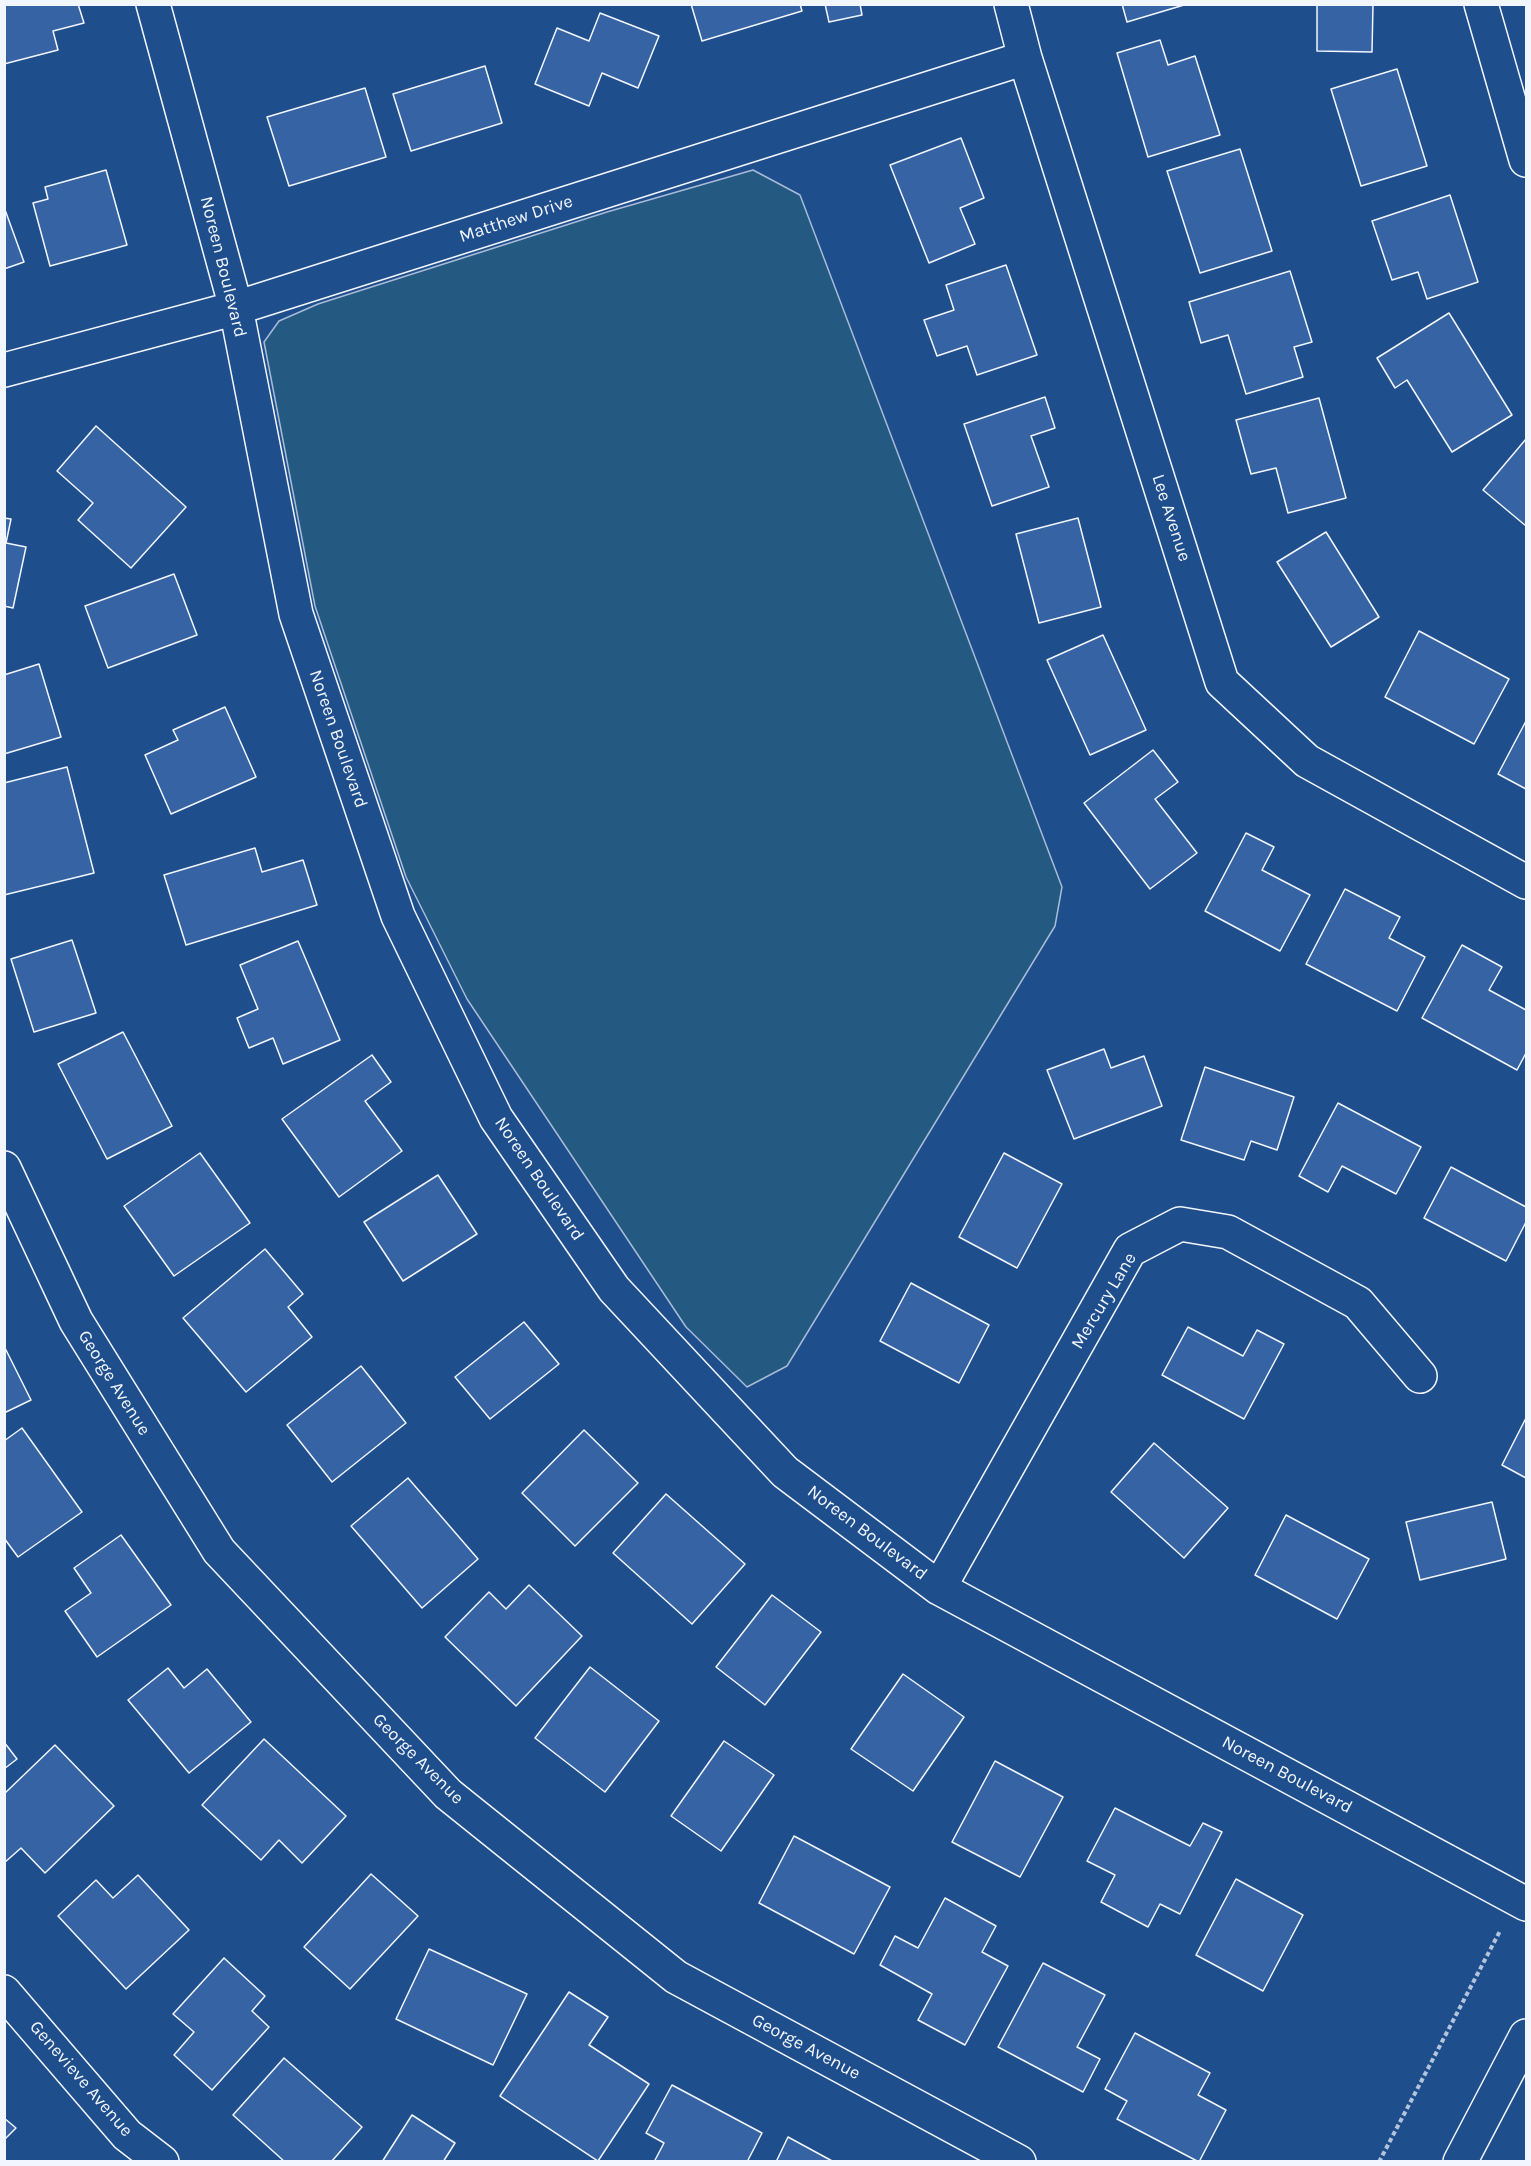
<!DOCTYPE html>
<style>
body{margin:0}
#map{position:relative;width:1531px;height:2166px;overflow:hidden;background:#1f4e8c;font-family:Karla,sans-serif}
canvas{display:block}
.frame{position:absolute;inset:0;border:6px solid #f2f6ff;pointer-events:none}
</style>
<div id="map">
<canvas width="1531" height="2166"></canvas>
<div class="frame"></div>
</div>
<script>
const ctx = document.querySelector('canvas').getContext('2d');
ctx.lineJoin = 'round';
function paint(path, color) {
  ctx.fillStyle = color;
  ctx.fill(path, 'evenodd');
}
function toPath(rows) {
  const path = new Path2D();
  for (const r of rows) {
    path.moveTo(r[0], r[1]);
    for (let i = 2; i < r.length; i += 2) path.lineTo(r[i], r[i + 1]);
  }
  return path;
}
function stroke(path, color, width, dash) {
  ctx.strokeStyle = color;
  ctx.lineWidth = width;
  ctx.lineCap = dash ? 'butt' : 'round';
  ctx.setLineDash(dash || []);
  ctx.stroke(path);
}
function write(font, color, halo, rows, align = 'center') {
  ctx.font = font + ' Karla,sans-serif';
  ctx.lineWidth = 4.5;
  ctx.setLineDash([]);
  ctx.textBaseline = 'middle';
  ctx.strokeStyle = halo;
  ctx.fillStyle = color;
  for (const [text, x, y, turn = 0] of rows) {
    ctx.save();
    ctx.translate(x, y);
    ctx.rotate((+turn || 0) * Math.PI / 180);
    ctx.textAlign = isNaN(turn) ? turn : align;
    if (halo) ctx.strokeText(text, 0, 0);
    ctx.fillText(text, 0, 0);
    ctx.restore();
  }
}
const green = toPath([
 [753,170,800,195,1062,887,1055,926,787,1366,747,1387,686,1327,467,999,406,877,315,606,264,342,279,321,318,304,607,212,753,170]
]);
paint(green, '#245a82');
stroke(green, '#a8bbd7', 1.5);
const building = toPath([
 [4,4,78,4,84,23,53,31,58,50,4,64,4,4],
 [691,4,800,4,802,11,702,41,691,4],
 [825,4,860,4,862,15,829,22,825,4],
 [1122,4,1183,4,1184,5,1127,22,1122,4],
 [1317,4,1373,4,1372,52,1317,51,1317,4],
 [600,13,659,36,638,88,602,73,589,106,535,84,557,28,589,41,600,13],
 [1160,40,1168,65,1195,56,1220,135,1148,157,1117,53,1160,40],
 [485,66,502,123,411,151,393,94,485,66],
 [1397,69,1427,166,1361,186,1331,89,1397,69],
 [365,88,386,157,289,186,267,117,365,88],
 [961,138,984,198,960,208,975,244,929,263,890,165,961,138],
 [1240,149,1272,251,1200,273,1167,171,1240,149],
 [106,170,127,245,50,266,33,203,48,199,45,187,106,170],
 [1450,195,1478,282,1427,299,1418,272,1392,280,1372,221,1450,195],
 [4,207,24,262,4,269,4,207],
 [1006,265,1037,355,977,375,967,346,937,356,924,320,954,310,946,285,1006,265],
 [1290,271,1312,342,1294,347,1303,377,1246,394,1228,335,1201,343,1189,302,1290,271],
 [1449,313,1512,415,1452,452,1407,380,1395,388,1377,358,1449,313],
 [1045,397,1055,428,1031,436,1049,487,992,506,964,424,1045,397],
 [1319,398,1346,498,1288,513,1276,468,1251,474,1236,420,1319,398],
 [96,426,186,507,131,568,78,520,93,503,57,471,96,426],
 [1526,439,1526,526,1483,490,1526,439],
 [4,518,11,519,6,543,26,547,13,608,4,606,4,518],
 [1078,518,1101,607,1039,623,1016,534,1078,518],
 [1326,532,1379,617,1331,647,1277,562,1326,532],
 [174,574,197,635,108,668,85,606,174,574],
 [1419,631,1509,679,1474,744,1385,697,1419,631],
 [1103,635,1146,730,1090,755,1047,660,1103,635],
 [39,664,61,737,4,754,4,675,39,664],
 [225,707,256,777,171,814,145,755,178,740,173,730,225,707],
 [1526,721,1526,789,1498,774,1526,721],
 [1153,750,1178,782,1155,799,1197,853,1150,889,1084,803,1153,750],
 [67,767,94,873,4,895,4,783,67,767],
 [1246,833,1274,847,1262,870,1310,895,1280,951,1205,911,1246,833],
 [255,848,262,872,303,860,317,905,186,945,164,875,255,848],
 [1345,889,1400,917,1389,938,1425,957,1397,1011,1306,964,1345,889],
 [72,940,96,1013,34,1032,11,959,72,940],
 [298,941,340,1040,283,1064,273,1038,249,1048,237,1018,258,1009,240,965,298,941],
 [1462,945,1502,967,1489,990,1526,1010,1526,1053,1517,1070,1422,1018,1462,945],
 [123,1032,172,1126,107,1159,58,1064,123,1032],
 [1104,1049,1111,1068,1144,1056,1162,1106,1074,1139,1047,1070,1104,1049],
 [372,1055,391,1082,365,1101,402,1151,339,1197,282,1119,372,1055],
 [1205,1067,1294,1097,1277,1150,1251,1141,1244,1160,1181,1140,1205,1067],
 [1338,1103,1421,1147,1396,1194,1342,1166,1328,1192,1299,1176,1338,1103],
 [200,1153,250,1223,174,1276,124,1206,200,1153],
 [1004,1153,1062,1184,1017,1268,959,1237,1004,1153],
 [1451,1167,1526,1207,1526,1222,1506,1261,1424,1218,1451,1167],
 [438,1175,477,1234,403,1281,364,1222,438,1175],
 [265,1249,303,1294,288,1307,312,1337,246,1392,183,1318,265,1249],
 [911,1283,989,1325,959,1383,880,1341,911,1283],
 [524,1322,559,1364,490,1419,455,1377,524,1322],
 [1188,1327,1243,1356,1257,1330,1284,1344,1244,1419,1162,1375,1188,1327],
 [4,1346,31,1400,4,1413,4,1346],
 [361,1366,406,1423,332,1482,287,1425,361,1366],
 [1526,1418,1526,1478,1502,1465,1526,1418],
 [22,1428,82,1512,18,1557,4,1538,4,1441,22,1428],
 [584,1430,638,1483,575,1546,522,1493,584,1430],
 [1154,1443,1228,1508,1184,1558,1111,1492,1154,1443],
 [408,1478,478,1559,422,1608,351,1526,408,1478],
 [666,1494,745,1564,692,1624,613,1553,666,1494],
 [1492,1502,1506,1559,1420,1580,1406,1522,1492,1502],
 [1286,1515,1369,1559,1337,1619,1255,1575,1286,1515],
 [121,1535,171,1605,97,1657,65,1611,91,1593,74,1568,121,1535],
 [529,1585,582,1636,516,1706,445,1637,489,1592,506,1609,529,1585],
 [772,1595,821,1632,765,1705,716,1667,772,1595],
 [590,1667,659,1721,605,1792,535,1738,590,1667],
 [168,1668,184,1688,207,1669,251,1722,189,1773,128,1700,168,1668],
 [903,1674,964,1717,913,1791,851,1749,903,1674],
 [264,1739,346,1816,302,1863,279,1840,261,1860,202,1805,264,1739],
 [724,1741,774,1775,721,1851,671,1816,724,1741],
 [4,1742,17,1759,4,1769,4,1742],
 [55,1745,114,1806,45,1873,21,1848,4,1863,4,1794,55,1745],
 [995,1761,1063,1797,1020,1877,952,1842,995,1761],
 [1115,1808,1190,1846,1203,1823,1222,1832,1180,1914,1160,1904,1148,1927,1101,1902,1115,1875,1087,1861,1115,1808],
 [794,1836,890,1887,854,1954,759,1903,794,1836],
 [371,1874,418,1916,350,1989,304,1947,371,1874],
 [138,1875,189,1930,126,1989,58,1916,96,1880,113,1898,138,1875],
 [1236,1879,1303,1915,1263,1991,1196,1955,1236,1879],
 [945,1898,996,1926,982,1952,1008,1966,965,2045,918,2020,932,1994,880,1965,895,1936,918,1948,945,1898],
 [429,1949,527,1994,493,2065,396,2019,429,1949],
 [224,1958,265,1996,252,2011,269,2027,212,2090,174,2055,194,2032,173,2014,224,1958],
 [1043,1963,1105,1995,1077,2047,1100,2059,1083,2092,998,2047,1043,1963],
 [569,1992,608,2017,589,2045,649,2084,598,2161,500,2096,569,1992],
 [1135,2033,1210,2073,1198,2095,1226,2110,1199,2162,1117,2119,1127,2101,1105,2089,1135,2033],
 [284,2058,362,2127,331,2162,285,2162,233,2115,284,2058],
 [672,2085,762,2133,747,2162,654,2162,664,2143,646,2133,672,2085],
 [412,2115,455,2143,443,2162,382,2162,412,2115],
 [4,2118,16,2128,4,2140,4,2118],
 [788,2137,834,2162,776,2162,788,2137]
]);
paint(building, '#3563a3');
stroke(building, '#f2f6ff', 1.5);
const minor = toPath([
 [153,4,236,308,296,614,398,916,496,1118,614,1289,785,1472,939,1588,1526,1904],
 [1011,4,1025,58,1222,682,1307,761,1526,882],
 [1481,4,1526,160],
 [4,370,236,308,1025,58],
 [4,1168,76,1321,219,1551,448,1794,676,1977,1019,2162],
 [939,1588,1130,1250,1180,1224,1228,1232,1358,1303,1420,1376],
 [4,1992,127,2135,162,2162]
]);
const major = toPath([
 [1460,2162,1526,2036]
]);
stroke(minor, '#f2f6ff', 36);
stroke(major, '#f2f6ff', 36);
stroke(toPath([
 [1379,2162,1500,1931]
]), '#b3c4dc', 4, [4.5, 3]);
stroke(minor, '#1f4e8c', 33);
stroke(major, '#1f4e8c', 33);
write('18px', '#f2f6ff', '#1f4e8c', [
 ["Matthew Drive",516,219,-18],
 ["Noreen Boulevard",223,267,76],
 ["Lee Avenue",1171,518,72],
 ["Noreen Boulevard",338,739,71],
 ["Noreen Boulevard",539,1179,56],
 ["Mercury Lane",1104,1301,-59],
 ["George Avenue",114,1383,58],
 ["Noreen Boulevard",867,1533,37],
 ["George Avenue",418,1759,45],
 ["Noreen Boulevard",1287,1775,28],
 ["George Avenue",806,2047,28],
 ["Genevieve Avenue",81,2079,49]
]);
</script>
